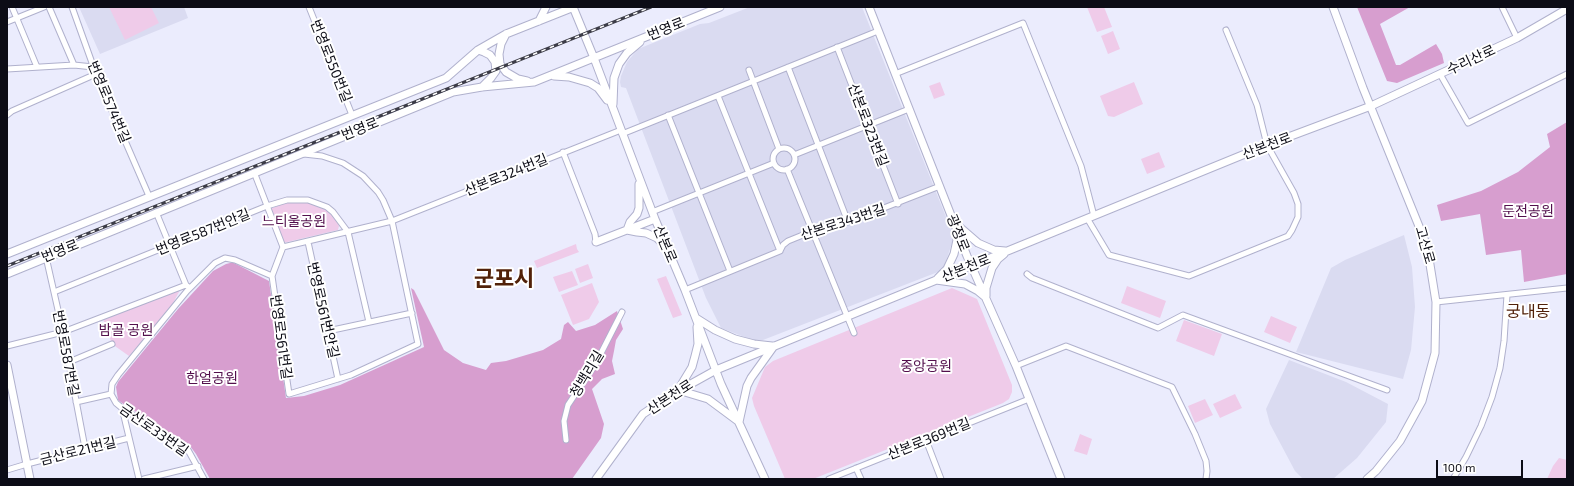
<!DOCTYPE html>
<meta charset="utf-8">
<style>
body{margin:0}
#map{position:relative;width:1574px;height:486px;overflow:hidden;background:#ebecfd;font-family:"Exo 2",sans-serif}
canvas{display:block}
.frame{position:absolute;inset:0;border:8px solid #0c0c16;pointer-events:none}
.scale{position:absolute;left:1436px;top:460px;width:87px;height:18px;box-sizing:border-box;border:2px solid #0c0c16;border-top:0;padding-left:5px;font-size:12px;line-height:14px;white-space:nowrap;color:#0c0c16;-webkit-text-stroke:3px #fff;paint-order:stroke}
</style>
<div id="map">
<canvas width="1574" height="486"></canvas>
<div class="frame"></div>
<div class="scale">100 m</div>
</div>
<script>
const ctx = document.querySelector('canvas').getContext('2d');
ctx.lineJoin = 'round';
function paint(path, color) {
  ctx.fillStyle = color;
  ctx.fill(path, 'evenodd');
}
function toPath(rows) {
  const path = new Path2D();
  for (const r of rows) {
    if (r.length === 3) {
      path.moveTo(r[0] + r[2], r[1]);
      path.arc(r[0], r[1], r[2], 0, 2 * Math.PI);
      continue;
    }
    path.moveTo(r[0], r[1]);
    for (let i = 2; i < r.length; i += 2) path.lineTo(r[i], r[i + 1]);
  }
  return path;
}
function stroke(path, color, width, dash) {
  ctx.strokeStyle = color;
  ctx.lineWidth = width;
  ctx.lineCap = dash ? 'butt' : 'round';
  ctx.setLineDash(dash || []);
  ctx.stroke(path);
}
function write(font, color, halo, rows, align = 'center') {
  ctx.font = font + ' "Exo 2","Noto Sans KR",sans-serif';
  ctx.lineWidth = 4;
  ctx.setLineDash([]);
  ctx.textBaseline = 'middle';
  ctx.strokeStyle = halo;
  ctx.fillStyle = color;
  for (const [text, x, y, turn = 0] of rows) {
    ctx.save();
    ctx.translate(x, y);
    ctx.rotate((+turn || 0) * Math.PI / 180);
    ctx.textAlign = isNaN(turn) ? turn : align;
    if (halo) ctx.strokeText(text, 0, 0);
    ctx.fillText(text, 0, 0);
    ctx.restore();
  }
}
paint(toPath([
 [79,7,184,7,188,18,100,54],
 [750,7,862,7,954,237,943,270,763,340,755,341,721,328,706,298,626,88,621,87,620,82,621,76,627,62,638,49,700,24,709,23],
 [1404,235,1412,267,1415,307,1411,350,1403,379,1296,352,1331,268,1345,260],
 [1289,360,1346,382,1388,404,1386,422,1357,458,1333,479,1303,479,1295,471,1270,424,1266,409]
]), '#dadbf1');
paint(toPath([
 [109,7,151,7,159,23,125,40],
 [1087,7,1104,7,1112,27,1097,32],
 [1113,31,1120,49,1108,54,1101,36],
 [940,82,945,95,934,99,929,86],
 [1134,82,1143,104,1114,117,1108,116,1100,96],
 [1159,152,1165,167,1147,174,1141,159],
 [306,202,325,209,336,219,339,226,338,230,283,243,270,209,285,203],
 [576,244,577,249,579,252,537,268,534,261],
 [588,264,593,278,580,283,575,269],
 [572,271,578,285,559,292,553,277],
 [666,276,682,315,673,318,657,279],
 [592,283,599,302,589,319,573,325,561,295],
 [1127,286,1166,301,1160,318,1121,303],
 [952,288,977,299,1012,385,1012,392,1009,399,1003,403,813,479,785,479,754,406,752,398,765,367,773,361],
 [180,290,171,307,129,356,112,344,103,319],
 [1271,316,1297,327,1290,343,1264,332],
 [1184,320,1222,334,1214,356,1176,341],
 [1235,394,1242,408,1220,418,1213,404],
 [1205,399,1213,415,1195,423,1188,406],
 [1080,434,1092,439,1087,455,1074,451],
 [1559,458,1567,460,1567,479,1547,479,1553,466]
]), '#efcbe9');
paint(toPath([
 [1357,7,1410,7,1380,24,1396,65,1400,65,1436,44,1442,54,1444,63,1397,83,1387,81],
 [1567,122,1567,274,1524,282,1521,250,1486,255,1480,214,1441,221,1437,205,1481,191,1518,172,1550,147,1547,134],
 [230,263,234,263,269,281,286,398,304,396,340,385,424,347,411,288,414,290,444,350,463,363,486,370,491,363,506,361,543,350,561,339,564,325,568,322,576,331,595,325,617,311,623,329,616,340,614,351,612,361,615,374,602,379,592,389,604,424,601,438,572,479,210,479,196,454,190,446,122,403,118,400,116,387,118,382,178,309,213,271,226,264]
]), '#d79ecf');
const street = toPath([
 [12,7,37,67],
 [49,7,74,65],
 [72,7,96,74,149,196],
 [309,7,352,115],
 [1502,7,1517,38],
 [7,22,44,7],
 [837,47,898,204],
 [788,67,848,222],
 [7,69,74,65,93,67],
 [749,70,779,149],
 [895,74,1023,23,1081,166,1094,216],
 [1440,74,1468,123,1567,74],
 [718,96,780,251],
 [7,115,12,111,96,74],
 [668,115,730,271],
 [622,134,878,31],
 [784,159,11],
 [563,152,595,234,596,242],
 [794,155,909,109],
 [787,169,854,333],
 [254,172,283,247,272,276,289,394,351,375,418,344,392,221,383,200,378,192,363,176,343,163,322,156,304,154],
 [156,212,186,285],
 [652,212,774,163],
 [1087,218,1109,255,1189,276,1288,236,1292,230,1298,217,1298,204,1294,193,1267,145,1257,105,1226,30],
 [308,242,338,379],
 [283,247,392,221,621,130],
 [46,257,63,332,85,448],
 [1027,274,1032,278,1158,328,1183,315,1387,390],
 [685,290,780,251,783,245,788,241,835,222,848,222,940,186],
 [54,292,267,206,287,200,308,200,327,207,333,212,348,232,369,322],
 [1436,302,1567,288],
 [328,331,412,313],
 [7,346,63,332,186,285,190,288],
 [69,362,112,344],
 [1016,366,1066,346,1172,387,1195,434,1206,461,1207,471,1206,479],
 [76,402,111,394],
 [122,408,139,479],
 [566,440,564,421,568,405,596,363,622,312],
 [926,440,941,479],
 [856,468,861,479],
 [7,470,27,464,129,438],
 [144,479,198,466],
 [204,479,188,450,122,408,116,403,111,394,112,384,118,375,187,291,215,263,225,258,235,260,272,276],
 [829,479,1029,399],
 [1453,479,1466,457,1481,426,1492,397,1500,368,1504,341,1507,295]
]);
const secondary = toPath([
 [573,7,594,58,655,219,685,290,721,384,765,479],
 [869,7,967,256,1016,366,1061,479],
 [1333,7,1363,88,1427,246,1436,302,1435,353,1422,401,1400,441,1376,471,1367,479],
 [539,21,546,7],
 [506,34,501,44,499,54,500,64,506,72,518,79,527,81],
 [478,50,484,52,490,55,495,62,496,71,491,78,482,87],
 [554,76,569,77,590,83,598,88,607,100],
 [613,104,614,78,619,64,627,53,640,42],
 [639,184,639,208,637,214,630,222,627,230,637,232,646,233,657,238,664,245],
 [956,224,978,243,994,250,1005,251],
 [596,242,655,219],
 [7,254,446,78,478,50,506,34,574,7],
 [7,274,453,92,482,87,534,82,720,7],
 [938,278,947,269,954,254,957,240,956,234],
 [936,280,965,284,978,291,984,296],
 [986,296,986,288,992,268,998,259,1004,254],
 [696,318,715,330,735,339,754,344,772,346],
 [697,327,698,344,695,356,692,367,678,390,708,399,739,422,747,386,751,378,774,346],
 [7,365,30,479],
 [596,479,643,414,671,395,716,370,1267,145,1371,106,1517,38,1567,9]
]);
stroke(street, '#b0b1cd', 7);
stroke(secondary, '#b0b1cd', 9);
stroke(street, '#fff', 5);
stroke(secondary, '#fff', 7);
const rail = toPath([
 [7,266,651,7]
]);
stroke(rail, '#3c3c47', 3);
stroke(rail, '#fff', 1.5, [4.5]);
write('14px', '#0c0c16', '#fff', [
 ["번영로",666,29,-22],
 ["수리산로",1471,60,-25],
 ["번영로550번길",331,61,68],
 ["번영로574번길",109,102,67],
 ["산본로323번길",868,125,69],
 ["번영로",360,129,-22],
 ["산본천로",1267,146,-21],
 ["산본로324번길",506,175,-22],
 ["산본로343번길",843,222,-18],
 ["번영로587번안길",203,232,-22],
 ["광정로",958,233,68],
 ["산본로",665,244,67],
 ["고산로",1425,245,74],
 ["번영로",60,251,-22],
 ["산본천로",966,268,-22],
 ["번영로561번안길",323,310,77],
 ["번영로561번길",281,337,82],
 ["번영로587번길",66,353,79],
 ["청백리길",587,374,-59],
 ["산본천로",670,397,-33],
 ["금산로33번길",154,430,35],
 ["산본로369번길",929,439,-22],
 ["금산로21번길",78,451,-14]
]);
write('14px', '#53104d', '#fff', [
 ["둔전공원",1528,211],
 ["느티울공원",294,221],
 ["밤골 공원",126,330],
 ["중앙공원",926,366],
 ["한얼공원",212,378]
]);
write('16px', '#512109', '#fff', [
 ["궁내동",1528,312]
]);
write('bold 22px', '#512109', '#fff', [
 ["군포시",504,279]
]);
</script>
